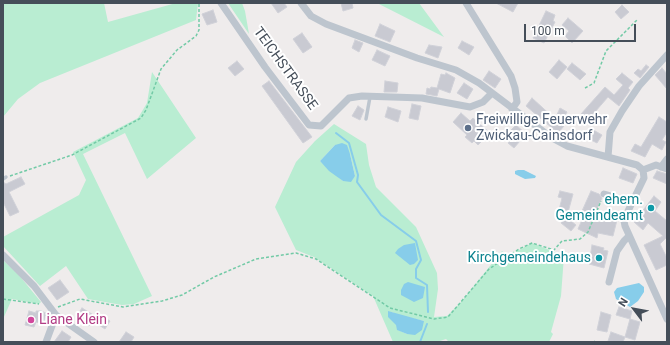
<!DOCTYPE html>
<style>
body{margin:0}
#map{position:relative;width:670px;height:345px;overflow:hidden;background:#efecec;font-family:Roboto,sans-serif}
canvas{display:block}
.frame{position:absolute;inset:0;border:4px solid #454e59;pointer-events:none}
.north{position:absolute;left:614px;top:289px;width:40px;height:40px;-webkit-text-stroke:3px #fff;paint-order:stroke;rotate:302deg;font-size:11px;font-weight:700;line-height:16px;text-align:center;color:#454e59}
.north::after{content:'';display:block;margin:auto;width:14px;height:18px;background:#454e59;clip-path:polygon(50% 0,100% 100%,50% 72%,0 100%)}
.scale{position:absolute;left:524px;top:24px;width:112px;height:18px;box-sizing:border-box;border:2px solid #454e59;border-top:0;padding-left:5px;font-size:12px;line-height:14px;white-space:nowrap;color:#454e59;-webkit-text-stroke:3px #fff;paint-order:stroke}
</style>
<div id="map">
<canvas width="670" height="345"></canvas>
<div class="frame"></div>
<div class="north">N</div>
<div class="scale">100 m</div>
</div>
<script>
const ctx = document.querySelector('canvas').getContext('2d');
ctx.lineJoin = 'round';
function paint(path, color) {
  ctx.fillStyle = color;
  ctx.fill(path, 'evenodd');
}
function toPath(rows) {
  const path = new Path2D();
  for (const r of rows) {
    path.moveTo(r[0], r[1]);
    for (let i = 2; i < r.length; i += 2) path.lineTo(r[i], r[i + 1]);
  }
  return path;
}
function stroke(path, color, width, dash) {
  ctx.strokeStyle = color;
  ctx.lineWidth = width;
  ctx.lineCap = dash ? 'butt' : 'round';
  ctx.setLineDash(dash || []);
  ctx.stroke(path);
}
function write(font, color, halo, rows, align = 'center') {
  ctx.font = font + ' Roboto,sans-serif';
  ctx.lineWidth = 4;
  ctx.setLineDash([]);
  ctx.textBaseline = 'middle';
  ctx.strokeStyle = halo;
  ctx.fillStyle = color;
  for (const [text, x, y, turn = 0] of rows) {
    ctx.save();
    ctx.translate(x, y);
    ctx.rotate((+turn || 0) * Math.PI / 180);
    ctx.textAlign = isNaN(turn) ? turn : align;
    if (halo) ctx.strokeText(text, 0, 0);
    ctx.fillText(text, 0, 0);
    ctx.restore();
  }
}
paint(toPath([
 [3,3,104,3,108,22,176,3,198,3,196,20,40,83,18,99,3,117],
 [228,3,242,3,245,11,249,34],
 [377,3,419,3,444,37],
 [152,72,196,138,147,179,125,133,83,154,152,296,134,304,122,305,88,299,66,266,40,286,3,246,3,237,79,195,86,180,73,152,138,118,147,103],
 [334,124,366,144,369,165,376,187,416,227,437,273,438,289,434,317,447,316,461,302,502,251,508,256,532,243,564,256,561,296,551,332,553,334,549,342,449,342,446,339,440,341,440,342,393,342,373,296,314,257,296,250,275,207,296,162,315,141],
 [335,145,350,154,355,176,343,181,320,161],
 [392,312,398,315,424,321,407,334,398,330],
 [3,260,18,274,41,302,39,304,12,299,3,319]
]), '#b9edd2');
paint(toPath([
 [342,143,347,145,350,154,355,176,351,182,343,181,329,171,320,161,335,145],
 [518,170,524,170,536,176,535,178,525,179,515,174,515,171],
 [415,243,418,260,414,264,410,265,395,253,398,249,404,245],
 [408,282,425,287,423,298,414,302,401,295,401,290,404,284],
 [639,283,644,287,644,292,638,301,630,307,616,299,614,292,617,288],
 [388,311,424,321,422,330,415,335,407,334,397,330,396,325,388,317]
]), '#87cdea');
stroke(toPath([
 [336,133,349,143,358,175,357,182,381,215,416,241,421,260,416,269,416,278,427,285,428,312],
 [420,342,427,324]
]), '#87cdea', 2);
const building = toPath([
 [271,3,284,3,287,7,278,13,271,3],
 [341,3,352,3,353,8,343,11,341,3],
 [496,3,518,3,513,12,496,3],
 [622,5,629,12,621,19,615,12,622,5],
 [213,10,217,22,207,25,202,14,213,10],
 [546,11,555,15,553,21,555,22,544,43,533,38,546,11],
 [568,18,583,31,572,43,565,36,569,31,562,25,568,18],
 [380,24,395,31,390,42,375,36,380,24],
 [302,33,312,47,303,53,293,39,302,33],
 [355,40,363,43,359,52,352,48,355,40],
 [462,41,474,47,469,55,458,48,462,41],
 [429,45,442,47,438,58,425,53,429,45],
 [377,50,390,56,385,66,372,60,377,50],
 [559,60,567,67,557,79,549,72,559,60],
 [237,61,244,69,235,76,228,68,237,61],
 [572,63,586,74,580,80,567,69,572,63],
 [646,65,649,67,640,78,634,73,638,69,641,71,646,65],
 [662,68,667,74,667,89,655,75,662,68],
 [489,71,501,79,495,88,483,80,489,71],
 [446,73,455,78,450,93,439,89,437,96,426,94,427,88,430,89,431,87,437,88,441,74,445,75,446,73],
 [622,73,633,82,628,88,630,90,619,106,608,97,588,120,581,114,605,87,614,95,623,85,616,79,622,73],
 [269,81,312,137,303,143,262,86,269,81],
 [385,81,398,83,397,92,384,92,385,81],
 [464,83,473,89,467,99,457,93,464,83],
 [532,98,555,119,560,108,567,112,561,123,564,126,558,133,526,106,532,98],
 [412,104,421,106,418,120,409,118,412,104],
 [358,106,364,110,360,120,352,116,358,106],
 [388,107,401,111,398,122,385,117,388,107],
 [461,113,470,121,473,118,490,133,478,145,474,141,472,143,465,137,467,135,453,122,461,113],
 [659,117,667,122,667,132,662,140,666,142,662,150,652,144,645,157,631,151,635,144,641,147,659,117],
 [516,125,526,134,514,148,508,143,516,134,511,130,516,125],
 [590,128,602,135,597,143,585,137,590,128],
 [623,168,637,174,633,183,619,178,623,168],
 [657,171,667,174,667,184,653,178,657,171],
 [21,177,25,184,9,192,19,212,10,216,3,202,3,182,6,184,21,177],
 [560,191,573,194,567,216,558,214,562,198,558,197,560,191],
 [591,191,599,194,602,198,594,215,617,220,613,236,598,233,597,238,578,229,585,213,582,211,591,191],
 [654,196,661,202,655,211,667,221,667,239,666,238,660,244,667,258,667,265,656,270,644,245,663,236,648,223,643,230,634,222,654,196],
 [566,217,576,225,571,231,561,223,566,217],
 [592,245,604,248,603,250,608,251,604,268,589,264,592,245],
 [60,280,69,292,57,300,48,288,60,280],
 [619,307,632,311,630,319,616,315,619,307],
 [82,308,95,316,89,326,76,317,82,308],
 [29,311,36,313,36,311,41,311,46,313,44,324,36,322,34,327,25,325,29,311],
 [601,312,611,315,607,332,597,330,601,312],
 [100,315,110,321,105,329,96,323,100,315],
 [630,319,640,322,635,340,625,337,630,319],
 [62,331,71,337,68,342,54,342,62,331],
 [126,332,134,337,131,342,119,342,126,332],
 [611,332,625,337,623,342,608,341,611,332]
]);
paint(building, '#c9cad2');
stroke(building, '#d0d1d8', 1);
stroke(toPath([
 [585,88,594,83,606,51,638,19],
 [10,176,72,155,141,118,146,110,161,69,177,50,196,36,199,30,199,3],
 [3,299,39,304],
 [58,307,80,299,123,307,162,301,182,295,214,277,256,259,296,253,316,259,390,308,434,319,448,317,489,269,519,249,532,243,554,250,562,241,580,239,588,232,601,201],
 [594,341,595,342]
]), '#72caa6', 1.5, [3, 2]);
stroke(toPath([
 [366,119,370,97],
 [3,179,6,177]
]), '#bdc5ce', 3.5);
stroke(toPath([
 [221,3,265,67,309,125,321,126,349,98,362,96,422,98,470,107,483,102,492,93],
 [301,3,311,16,326,24,417,58,456,70,479,83,552,138,567,146,637,165,643,170],
 [466,3,511,76,515,88,517,102,512,109],
 [608,157,610,132,622,111,639,86,667,55],
 [661,167,667,159],
 [643,170,644,178,628,211,624,221,625,226,667,319],
 [643,170,656,165,667,169],
 [604,194,632,202],
 [3,255,34,286,56,315,94,342],
 [609,282,617,251,624,241,629,236],
 [46,342,56,315]
]), '#bdc5ce', 7);
for (const [x, y, r, color] of [
 [468,128,4,"#5c6f8a"],
 [651,208,4,"#0f9aa8"],
 [599,258,4,"#0f9aa8"],
 [31,320,4,"#d1479c"]
]) {
  const dot = new Path2D();
  dot.arc(x, y, r, 0, 2 * Math.PI);
  ctx.fillStyle = color;
  ctx.fill(dot);
  stroke(dot, '#fff', 1.5);
}
write('14px', '#454e59', '#fff', [
 ["TEICHSTRASSE",285,69,54]
]);
write('14px', '#4e5e75', '#fff', [
 ["Freiwillige Feuerwehr",476,120],
 ["Zwickau-Cainsdorf",476,136]
], 'left');
write('14px', '#0d838f', '#fff', [
 ["ehem.",643,200],
 ["Gemeindeamt",643,216],
 ["Kirchgemeindehaus",591,258]
], 'right');
write('14px', '#b23c85', '#fff', [
 ["Liane Klein",39,320]
], 'left');
</script>
